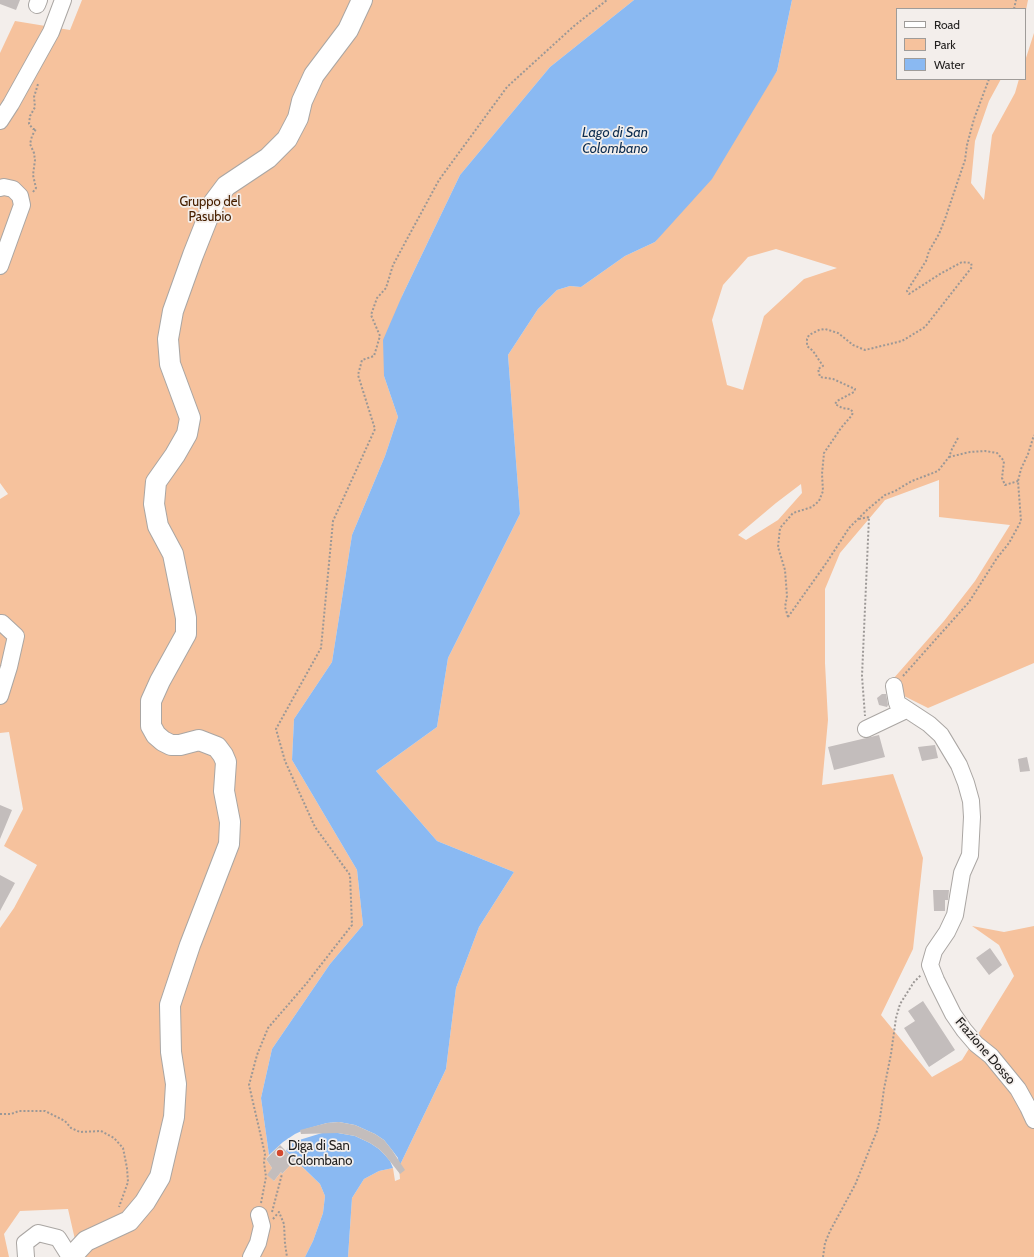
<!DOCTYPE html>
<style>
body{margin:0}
#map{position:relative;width:1034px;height:1257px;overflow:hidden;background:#f3eeeb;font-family:Cabin,sans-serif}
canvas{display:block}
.legend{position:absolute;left:896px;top:8px;width:130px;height:72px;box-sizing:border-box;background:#f3eeeb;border:1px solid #9f9c99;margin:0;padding:5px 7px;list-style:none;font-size:12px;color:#22201f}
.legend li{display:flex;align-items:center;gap:8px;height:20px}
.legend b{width:20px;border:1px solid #9f9c99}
</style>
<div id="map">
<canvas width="1034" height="1257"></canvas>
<ul class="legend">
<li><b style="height:5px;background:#fff"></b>Road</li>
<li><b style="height:11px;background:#f6c29d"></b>Park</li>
<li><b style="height:11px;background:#8ab9f2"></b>Water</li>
</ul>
</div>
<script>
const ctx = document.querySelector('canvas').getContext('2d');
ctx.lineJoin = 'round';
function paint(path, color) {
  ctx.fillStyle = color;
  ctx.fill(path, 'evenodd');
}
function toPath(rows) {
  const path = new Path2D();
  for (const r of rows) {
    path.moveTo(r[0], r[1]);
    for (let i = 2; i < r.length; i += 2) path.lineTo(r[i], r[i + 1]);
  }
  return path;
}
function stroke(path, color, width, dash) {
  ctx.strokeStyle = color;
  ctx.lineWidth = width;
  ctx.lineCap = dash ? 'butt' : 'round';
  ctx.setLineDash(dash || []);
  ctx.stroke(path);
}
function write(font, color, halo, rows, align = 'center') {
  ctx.font = font + ' Cabin,sans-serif';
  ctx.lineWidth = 3.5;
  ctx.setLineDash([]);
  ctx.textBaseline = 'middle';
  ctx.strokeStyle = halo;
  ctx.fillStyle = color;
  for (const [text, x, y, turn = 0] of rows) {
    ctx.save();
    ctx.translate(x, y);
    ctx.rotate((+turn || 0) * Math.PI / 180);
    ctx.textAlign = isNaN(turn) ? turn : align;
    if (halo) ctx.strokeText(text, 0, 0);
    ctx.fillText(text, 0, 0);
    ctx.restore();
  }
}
paint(toPath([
 [82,0,634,0,550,67,460,175,402,296,384,376,398,417,385,456,352,535,332,662,294,719,292,760,357,870,363,925,330,964,272,1049,261,1098,269,1155,266,1159,272,1168,268,1175,274,1181,281,1172,282,1174,295,1160,320,1184,325,1196,323,1213,313,1241,305,1257,79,1257,68,1209,20,1211,4,1234,9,1257,0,1257,0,928,14,908,37,865,4,846,23,809,9,732,0,733,0,499,8,494,0,483,0,53,15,21,70,30],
 [792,0,1028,0,1025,15,1025,9,897,9,897,79,1001,79,989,101,975,141,971,183,984,200,992,135,1015,93,1019,79,1025,79,1025,61,1034,33,1034,663,928,708,886,687,944,621,975,581,1010,525,939,517,939,480,885,500,840,553,825,589,825,663,828,720,822,785,893,774,923,858,913,949,881,1015,932,1077,962,1060,1014,976,999,945,972,926,1004,932,1034,926,1034,1257,348,1257,352,1198,364,1179,379,1171,393,1168,395,1181,400,1179,399,1167,446,1069,456,988,479,927,514,872,437,841,376,771,437,727,448,658,520,514,508,355,538,309,557,290,570,286,581,287,625,256,655,242,777,71],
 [776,249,837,268,804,279,764,316,743,390,727,385,712,320,723,285,748,257],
 [801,484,802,493,778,520,746,540,738,535,776,503]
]), '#f6c29d');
paint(toPath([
 [634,0,792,0,777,71,712,179,655,242,625,256,581,287,570,286,557,290,538,309,508,355,520,514,448,658,437,727,376,771,437,841,514,872,479,927,456,988,446,1069,399,1167,398,1158,392,1150,384,1140,375,1134,355,1125,339,1122,327,1123,306,1129,295,1134,283,1142,269,1155,261,1098,272,1049,330,964,363,925,357,870,292,760,294,719,332,662,352,535,385,456,398,417,384,376,383,340,402,296,460,175,550,67],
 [322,1133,338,1133,355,1136,370,1143,379,1149,385,1155,390,1161,393,1168,379,1171,364,1179,352,1198,348,1257,305,1257,313,1241,323,1213,325,1196,320,1184,286,1151,289,1145,296,1141]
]), '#8ab9f2');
paint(toPath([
 [0,0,20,0,16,10,0,4],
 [882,694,886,694,888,705,887,707,879,705,877,698],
 [879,735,885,757,834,770,828,747],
 [935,745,938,758,922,761,918,747],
 [1027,757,1030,771,1020,772,1018,759],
 [0,805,12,810,0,839],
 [0,875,15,883,0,911],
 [933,890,949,890,948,900,945,900,945,911,934,911],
 [990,948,1002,965,989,975,976,958],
 [923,1001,955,1050,929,1067,904,1028,915,1021,908,1011],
 [339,1122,355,1125,375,1134,384,1140,392,1150,405,1170,400,1174,385,1155,379,1149,370,1143,355,1136,338,1133,301,1134,300,1130,327,1123],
 [280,1145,295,1160,282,1174,281,1172,274,1181,267,1175,272,1168,266,1159]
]), '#c3bdbc');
const minor = toPath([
 [37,5,39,0],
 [0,121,11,104,51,32,63,0],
 [0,188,4,187,13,189,20,196,22,205,0,266],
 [0,623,2,623,16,636,9,667,0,696],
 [894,686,897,703,929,724,941,735,959,765,966,783,971,801,972,817,970,855,962,873,955,915,947,932,934,951,930,965,936,980,953,1014,964,1030,976,1044,991,1056,1018,1089,1028,1107,1034,1120],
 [866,729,906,710],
 [26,1257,25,1243,38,1233,58,1238,70,1257],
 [251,1257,258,1243,262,1226,259,1215]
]);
const major = toPath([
 [71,1257,86,1241,129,1221,145,1202,160,1177,174,1117,176,1084,171,1052,170,1005,190,945,229,844,230,822,224,791,226,762,223,755,217,747,199,740,180,745,171,745,163,741,156,735,151,726,151,701,160,681,186,634,186,618,173,554,158,526,154,504,156,482,175,455,187,434,190,418,170,364,168,339,173,311,193,255,214,202,226,186,268,158,287,139,298,118,302,101,314,75,348,30,362,0]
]);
stroke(minor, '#aaa6a3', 18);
stroke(major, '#aaa6a3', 22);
stroke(toPath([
 [1014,9,1016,0],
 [33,192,36,188,33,175,35,160,34,153,30,144,32,136,36,129,33,129,29,124,30,116,35,107,34,97,38,84],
 [949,457,970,452,985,451,997,453,1004,461,1002,478,1005,485,1018,481],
 [859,519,869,517,862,676,865,716],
 [788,617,785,607,787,596,785,570,778,547,780,528,793,513,812,507,819,501,823,491,822,474,824,453,841,428,852,415,853,412,850,409,842,408,835,404,837,401,854,392,855,389,833,379,820,377,818,369,823,366,813,351,807,346,807,339,809,335,819,330,825,329,838,333,853,345,865,350,902,341,925,327,972,267,971,263,962,262,940,274,909,294,907,291,926,261,929,251,939,234,945,219,965,160,967,145,974,119,989,79],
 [788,617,827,562,849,528,868,509,885,495,895,491,912,481,938,471,949,457,952,449,958,438],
 [903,676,969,602,997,558,1009,543,1021,521,1018,481,1021,469,1028,454,1034,435],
 [0,1114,11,1114,19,1111,45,1111,65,1121,71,1128,80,1132,101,1131,114,1138,123,1148,127,1168,128,1182,119,1207],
 [261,1203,266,1177,264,1162,265,1154,249,1085,257,1055,268,1028,306,984,352,925,350,875,315,827,285,761,276,729,321,648,333,521,375,429,358,375,362,360,374,356,380,336,371,315,377,298,386,288,393,265,439,180,507,87,574,26,607,0],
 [272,1212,282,1174],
 [273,1219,279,1212,284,1224,285,1244,287,1257],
 [823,1257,825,1243,830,1231,855,1185,877,1131,880,1118,884,1089,891,1054,896,1018,900,1004,914,982,921,975]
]), '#9c9896', 2, [2, 2]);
stroke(minor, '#fff', 16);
stroke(major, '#fff', 20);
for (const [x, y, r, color] of [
 [280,1153,4,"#d3482d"]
]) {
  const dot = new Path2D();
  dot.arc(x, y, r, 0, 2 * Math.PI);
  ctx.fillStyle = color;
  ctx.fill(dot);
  stroke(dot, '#f3eeeb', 1.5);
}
write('13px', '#482000', '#f3eeeb', [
 ["Gruppo del",210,202],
 ["Pasubio",210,217]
]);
write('13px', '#22201f', '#f3eeeb', [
 ["Frazione Dosso",985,1051,49]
]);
write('13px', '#22201f', '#f3eeeb', [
 ["Diga di San",288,1146],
 ["Colombano",288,1161]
], 'left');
write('italic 14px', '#0b2c50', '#f3eeeb', [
 ["Lago di San",615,133],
 ["Colombano",615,149]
]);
</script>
